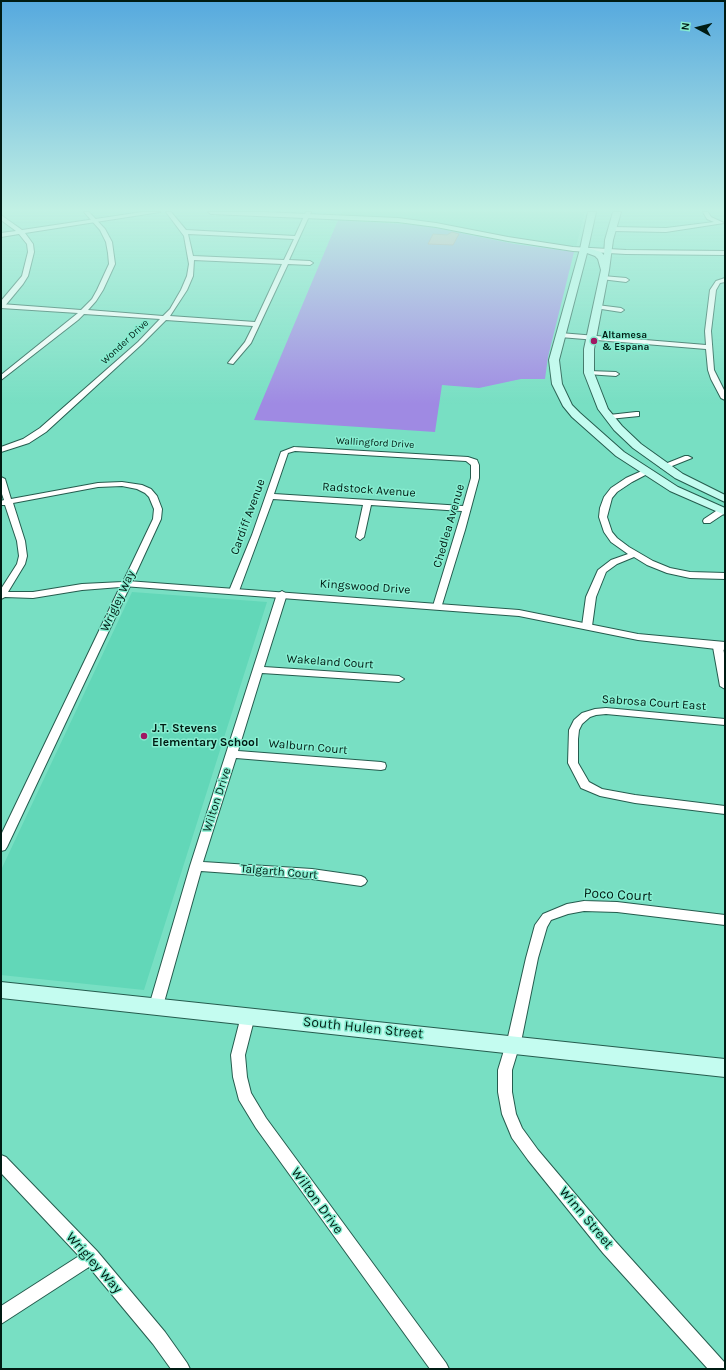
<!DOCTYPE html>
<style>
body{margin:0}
#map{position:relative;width:726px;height:1370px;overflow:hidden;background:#78dfc3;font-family:Karla,sans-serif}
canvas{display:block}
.frame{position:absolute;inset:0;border:2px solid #001b13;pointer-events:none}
.north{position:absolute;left:678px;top:8px;width:40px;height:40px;-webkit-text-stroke:3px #86edd0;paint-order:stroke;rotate:277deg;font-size:11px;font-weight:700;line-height:16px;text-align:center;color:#001b13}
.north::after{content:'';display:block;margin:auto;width:14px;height:18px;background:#001b13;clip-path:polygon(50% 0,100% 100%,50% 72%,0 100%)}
</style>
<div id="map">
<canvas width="726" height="1370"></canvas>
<div class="frame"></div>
<div class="north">N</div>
</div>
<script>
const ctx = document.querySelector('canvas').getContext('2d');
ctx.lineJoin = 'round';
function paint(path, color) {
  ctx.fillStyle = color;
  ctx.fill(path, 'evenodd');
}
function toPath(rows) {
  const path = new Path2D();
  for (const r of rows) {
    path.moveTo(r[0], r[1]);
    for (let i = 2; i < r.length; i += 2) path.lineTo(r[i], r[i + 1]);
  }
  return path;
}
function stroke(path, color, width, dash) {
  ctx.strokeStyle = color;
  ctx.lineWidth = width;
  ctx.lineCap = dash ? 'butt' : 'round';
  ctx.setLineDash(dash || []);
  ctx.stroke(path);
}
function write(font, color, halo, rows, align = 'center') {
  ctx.font = font + ' Karla,sans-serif';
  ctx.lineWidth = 3;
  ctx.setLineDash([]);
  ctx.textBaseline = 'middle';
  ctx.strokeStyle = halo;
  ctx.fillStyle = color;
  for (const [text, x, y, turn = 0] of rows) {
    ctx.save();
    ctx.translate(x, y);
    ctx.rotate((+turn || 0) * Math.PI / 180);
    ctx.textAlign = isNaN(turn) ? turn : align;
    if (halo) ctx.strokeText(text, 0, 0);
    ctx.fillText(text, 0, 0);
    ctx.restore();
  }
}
paint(toPath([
 [342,212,585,212,576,247,524,241,423,221,341,215],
 [132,592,267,602,144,990,1,975,1,870]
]), '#62d7b8');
paint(toPath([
 [338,220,421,225,515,244,574,252,548,357,545,379,521,379,479,388,442,385,435,432,254,420]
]), '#9f8ae3');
const building = toPath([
 [452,232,459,234,453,245,428,244,433,234,447,235,452,232]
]);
paint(building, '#e291b2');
stroke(building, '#c17394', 1);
const minor = toPath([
 [84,212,89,212,105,229,112,242,115,264,103,290,96,301,88,310,163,316,170,309,181,290,187,276,189,264,184,236,166,212,171,212,186,230,295,236,306,212,311,212,289,260,310,261,313,263,310,265,288,264,251,343,233,364,228,363,245,342,253,326,166,320,142,344,46,432,29,443,1,452,1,447,23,439,40,428,138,342,160,319,84,314,78,320,1,380,1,375,78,313,1,308,1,304,81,310,92,299,97,290,109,264,108,253,106,242,100,230,84,212],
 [188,234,294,239,284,260,193,256,188,234],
 [194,260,282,264,255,322,170,316,187,290,193,276,194,260],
 [703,212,708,212,711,217,724,223,666,232,613,231,610,229,613,227,666,228,714,222,707,219,703,212],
 [603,276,626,278,629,280,626,282,601,279,601,277,603,276],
 [725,278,725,282,720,283,716,290,711,331,714,370,725,392,725,400,721,398,711,379,708,370,706,349,560,337,557,335,560,333,706,345,705,331,710,290,716,281,725,278],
 [597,305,621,308,624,310,621,312,595,308,594,307,597,305],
 [589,371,616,372,619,374,616,376,587,374,586,373,589,371],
 [636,412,639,412,639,416,609,419,605,417,609,415,636,412],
 [294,447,468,457,477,460,479,465,479,478,465,530,441,608,438,609,433,606,462,511,371,505,364,537,360,540,356,537,363,505,273,499,239,591,234,594,231,593,229,591,252,535,281,452,294,447],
 [295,451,466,461,471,465,471,478,463,506,274,494,288,453,295,451],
 [685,456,688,456,692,458,667,468,661,468,660,466,685,456],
 [644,470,650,470,651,472,632,482,617,492,612,498,607,517,612,532,617,538,629,547,653,561,670,568,690,572,725,573,725,579,690,578,667,573,647,565,634,557,617,564,606,572,596,597,592,626,587,629,584,628,582,626,586,597,598,570,611,560,628,554,611,542,604,532,599,517,600,508,604,497,611,488,626,478,644,470],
 [1,477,5,479,11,499,98,483,122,482,142,485,151,489,157,496,162,509,161,519,131,584,7,847,5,850,1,851,1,835,120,587,82,590,33,598,5,597,1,599,1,589,17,564,19,556,17,541,5,505,1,505,1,501,4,500,1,491,1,477],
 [122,486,137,489,145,493,149,497,154,509,153,519,123,582,82,584,33,592,8,592,25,564,27,556,25,541,13,503,98,487,122,486],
 [719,509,725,509,725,513,710,523,704,523,703,521,704,519,719,509],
 [282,591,287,594,264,667,399,676,404,679,399,682,262,673,238,751,381,762,385,763,386,766,385,769,381,770,236,758,203,862,312,869,361,876,365,878,367,881,365,884,361,886,312,879,201,871,163,1006,161,1010,156,1012,151,1010,149,1006,190,866,277,594,282,591],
 [718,644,723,647,725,659,725,689,720,686,713,647,718,644],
 [606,708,725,719,725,725,606,714,596,715,590,717,582,724,579,730,578,739,578,763,589,782,602,789,635,795,725,806,725,814,635,803,600,796,581,788,568,763,569,730,574,720,582,713,595,709,606,708],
 [584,901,617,902,725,915,725,925,617,912,584,911,568,914,551,920,547,927,538,958,522,1037,512,1070,512,1092,516,1114,522,1128,538,1150,615,1241,725,1363,725,1369,708,1369,603,1253,528,1160,512,1138,502,1114,498,1092,498,1070,508,1037,526,958,535,925,543,914,567,904,584,901],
 [248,1010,253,1012,255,1016,245,1055,247,1077,251,1093,266,1118,446,1363,449,1369,430,1369,256,1128,239,1100,233,1077,231,1055,241,1016,243,1012,248,1010],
 [1,1155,6,1157,97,1251,165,1332,187,1363,190,1369,171,1369,153,1344,89,1267,1,1324,1,1306,79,1256,1,1173,1,1155]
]);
const tertiary = toPath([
 [142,212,160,212,25,233,33,244,34,252,28,276,23,284,4,307,1,307,1,301,22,276,28,252,27,244,19,234,1,237,1,233,16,231,1,220,1,215,22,230,142,212],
 [208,212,263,212,398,218,436,223,508,237,573,247,626,250,725,251,725,255,626,254,573,251,508,241,436,227,398,222,211,214,208,212],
 [127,581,519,610,638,634,725,642,725,650,638,640,519,616,123,586,122,584,123,582,127,581]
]);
const secondary = toPath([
 [588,212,596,212,588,248,601,252,604,255,605,240,613,212,621,212,613,240,609,270,594,349,594,373,608,409,622,426,641,444,683,474,725,495,725,502,675,478,633,448,614,430,598,409,584,373,584,349,601,270,598,259,595,256,587,253,559,360,562,384,572,405,580,413,624,452,678,487,725,508,725,515,670,491,616,456,572,417,563,406,552,384,549,360,580,249,588,212],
 [1,982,725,1059,725,1077,1,998,1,982]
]);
stroke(minor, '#255c4e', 2);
stroke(tertiary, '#255c4e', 2);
stroke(secondary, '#255c4e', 2);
paint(minor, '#fff');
paint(tertiary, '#fff');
paint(secondary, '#c4fcf0');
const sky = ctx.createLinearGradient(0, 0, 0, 404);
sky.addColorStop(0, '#56a9de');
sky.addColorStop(0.52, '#c2f1e4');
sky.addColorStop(1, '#c2f1e400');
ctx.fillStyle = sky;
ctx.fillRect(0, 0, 726, 404);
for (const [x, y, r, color] of [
 [594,341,4,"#a01763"],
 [144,736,4,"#a01763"]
]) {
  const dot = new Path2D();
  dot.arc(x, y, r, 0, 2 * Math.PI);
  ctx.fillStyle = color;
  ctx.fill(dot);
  stroke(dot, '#86edd0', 1.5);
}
write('bold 10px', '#001b13', '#86edd0', [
 ["Altamesa",602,335],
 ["& Espana",602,347]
], 'left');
write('10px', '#001b13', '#86edd0', [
 ["Wonder Drive",125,342,-43],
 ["Wallingford Drive",375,443,3]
]);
write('12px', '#001b13', '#86edd0', [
 ["Radstock Avenue",369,490,4],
 ["Cardiff Avenue",248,517,-70],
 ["Chedlea Avenue",449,526,-74],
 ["Kingswood Drive",365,587,4],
 ["Wrigley Way",118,601,-65],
 ["Wakeland Court",330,662,4],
 ["Sabrosa Court East",654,703,4],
 ["Walburn Court",308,747,5],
 ["Wilton Drive",217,800,-72],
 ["Talgarth Court",279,872,5]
]);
write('bold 12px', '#001b13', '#86edd0', [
 ["J.T. Stevens",152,729],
 ["Elementary School",152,743]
], 'left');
write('14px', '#001b13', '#86edd0', [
 ["Poco Court",618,895,3],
 ["South Hulen Street",363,1028,6],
 ["Wilton Drive",317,1201,54],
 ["Winn Street",586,1218,50],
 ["Wrigley Way",94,1263,48]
]);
</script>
